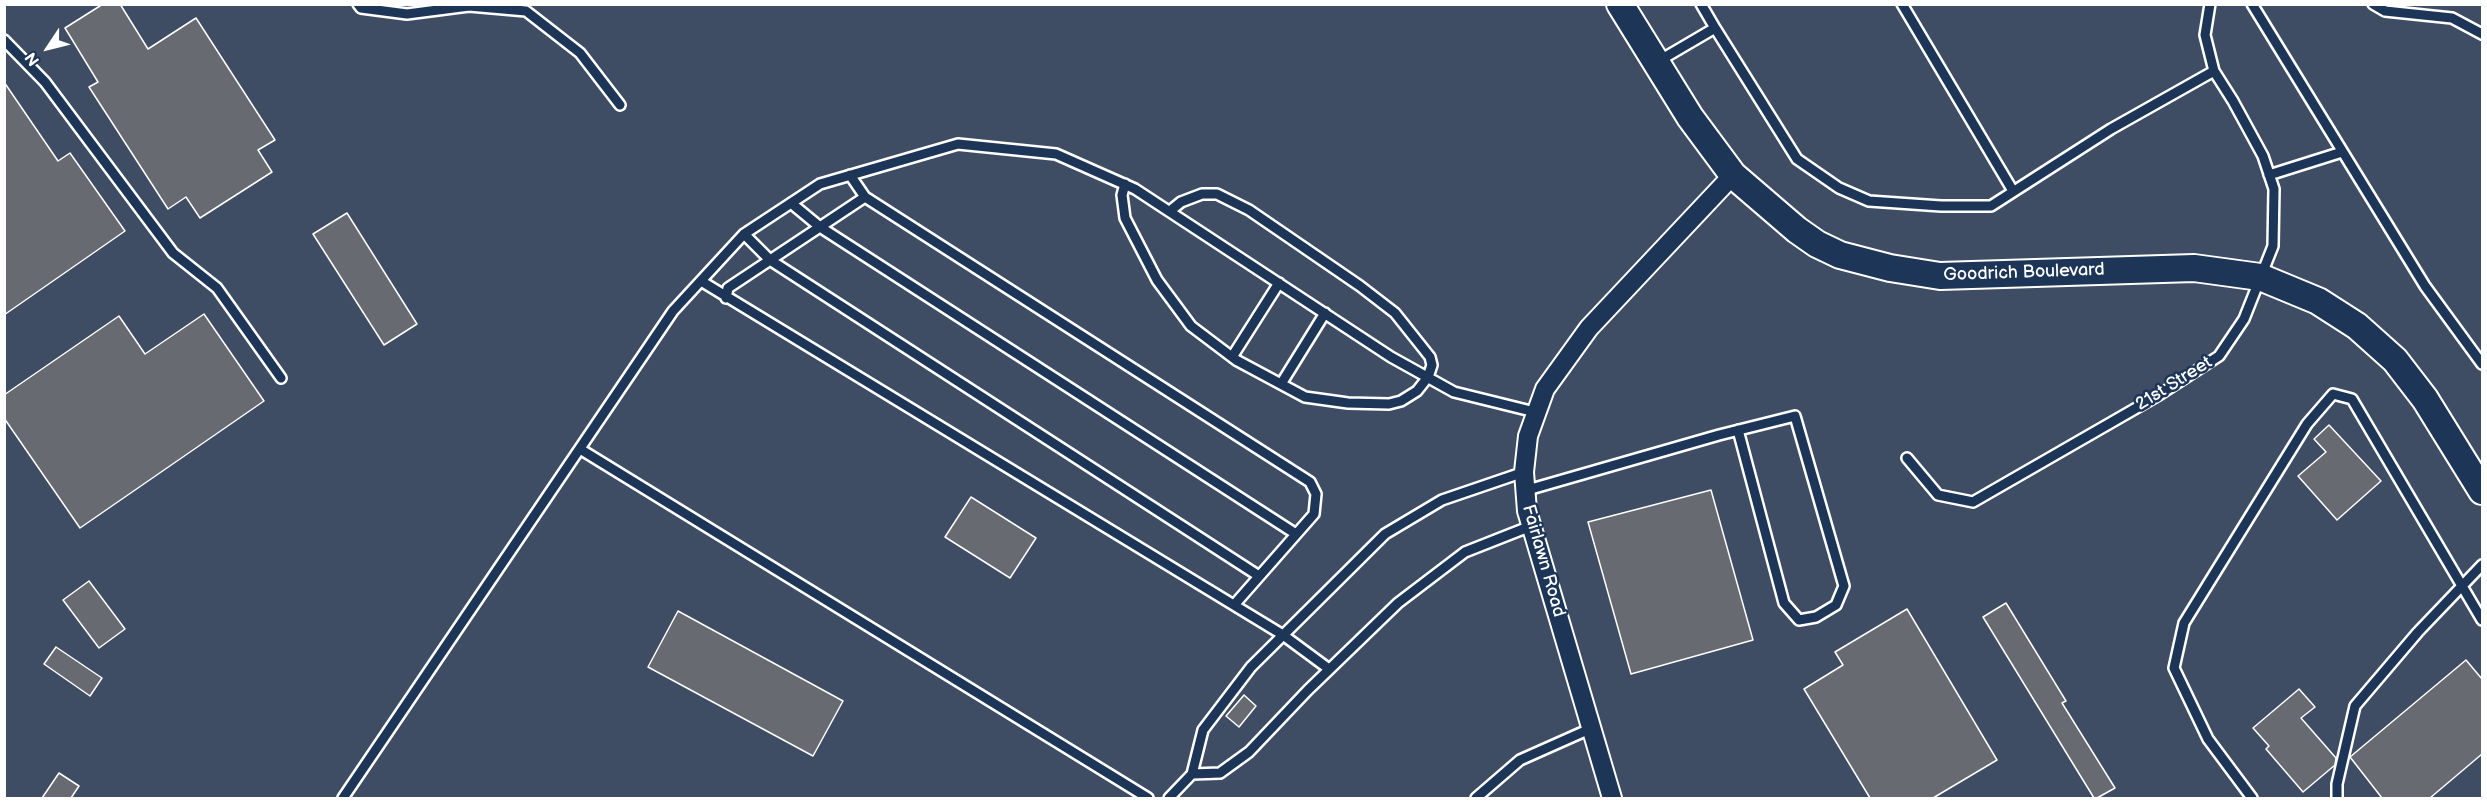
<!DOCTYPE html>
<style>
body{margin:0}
#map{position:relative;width:2487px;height:803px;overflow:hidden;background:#2c405c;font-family:"Balsamiq Sans",sans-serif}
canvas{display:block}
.frame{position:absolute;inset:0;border:6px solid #fff;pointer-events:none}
.north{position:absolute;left:18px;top:18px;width:60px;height:60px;-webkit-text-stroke:4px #1d3557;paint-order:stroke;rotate:235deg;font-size:16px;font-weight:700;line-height:24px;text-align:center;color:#fff}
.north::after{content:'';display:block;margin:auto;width:21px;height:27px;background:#fff;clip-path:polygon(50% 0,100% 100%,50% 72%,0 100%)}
</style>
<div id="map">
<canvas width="2487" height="803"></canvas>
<div class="frame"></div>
<div class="north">N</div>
</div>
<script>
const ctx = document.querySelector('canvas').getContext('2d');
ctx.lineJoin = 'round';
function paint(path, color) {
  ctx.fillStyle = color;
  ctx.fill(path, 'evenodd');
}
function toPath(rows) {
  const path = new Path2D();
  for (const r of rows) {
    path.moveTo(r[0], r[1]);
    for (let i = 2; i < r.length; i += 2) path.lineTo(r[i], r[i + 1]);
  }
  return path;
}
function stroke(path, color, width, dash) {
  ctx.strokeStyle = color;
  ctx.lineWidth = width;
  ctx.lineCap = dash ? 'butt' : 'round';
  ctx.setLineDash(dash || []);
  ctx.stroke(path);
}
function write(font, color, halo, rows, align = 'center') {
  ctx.font = font + ' "Balsamiq Sans",sans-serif';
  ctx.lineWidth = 5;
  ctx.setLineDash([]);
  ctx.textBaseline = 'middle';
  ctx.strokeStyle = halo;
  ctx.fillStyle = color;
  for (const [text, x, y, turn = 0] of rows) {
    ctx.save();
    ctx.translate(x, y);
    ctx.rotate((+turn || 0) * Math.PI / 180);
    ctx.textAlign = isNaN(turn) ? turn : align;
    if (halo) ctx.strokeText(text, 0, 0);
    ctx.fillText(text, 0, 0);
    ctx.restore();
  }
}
paint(toPath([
 [5,5,2482,5,2482,798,5,798]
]), '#3e4d63');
const building = toPath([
 [103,4,120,4,148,49,196,18,275,140,258,150,272,172,200,218,186,197,168,209,89,87,98,82,65,28,103,4],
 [4,82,58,161,70,153,125,231,4,315,4,82],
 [347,213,417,324,384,345,313,234,347,213],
 [204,314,264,401,80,528,4,418,4,395,119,316,145,354,204,314],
 [2329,425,2381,481,2337,520,2298,476,2326,452,2314,439,2329,425],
 [1711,490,1753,640,1631,674,1588,522,1711,490],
 [971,497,1036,538,1010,578,945,537,971,497],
 [89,581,125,629,99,648,63,600,89,581],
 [2006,603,2066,701,2062,703,2115,788,2097,798,2094,798,1983,617,2006,603],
 [1907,609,1997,760,1933,798,1870,798,1804,689,1843,665,1835,652,1907,609],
 [678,611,843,701,813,756,648,667,678,611],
 [56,647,102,678,90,696,44,664,56,647],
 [2466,660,2482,679,2482,754,2430,798,2382,798,2350,757,2466,660],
 [2299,689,2315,707,2301,718,2336,758,2335,765,2303,792,2266,749,2269,746,2253,728,2299,689],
 [1244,695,1256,706,1239,727,1226,716,1244,695],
 [59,773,79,786,71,798,42,798,59,773]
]);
paint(building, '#686a72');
stroke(building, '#fff', 1.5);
const lane = toPath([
 [358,4,361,8,407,14,469,6,526,11,580,53,620,105],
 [1701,4,1715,28],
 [1902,4,2013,191],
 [2210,4,2205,35,2214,71],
 [2252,4,2425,286,2482,364],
 [2373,4,2385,11,2452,18,2482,34],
 [4,40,45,82,173,253,217,288,281,378],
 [1657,62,1715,28,1797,159,1839,188,1869,201,1941,206,1991,206,2111,129,2214,71,2233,101,2263,156,2274,189,2273,246,2244,319,2219,356,2159,395,1973,502,1938,495,1907,458],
 [850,175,865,197],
 [2269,175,2342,152],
 [1125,184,1122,195,1125,218,1157,280,1191,326,1236,360,1305,397,1348,403,1389,404,1401,401,1417,391,1428,377,1432,365,1430,357,1395,313,1360,286,1249,210,1217,194,1202,194,1181,202,1170,211],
 [791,203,820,227,1296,534],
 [744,234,770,260,1259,576],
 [701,281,1283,635,1329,669],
 [726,298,728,288,865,197,1310,482,1316,494,1314,514,1234,605],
 [1232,357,1279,283],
 [1281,384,1325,313],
 [580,449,1148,798],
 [1524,472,1442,500,1385,534,1251,667,1203,730,1192,774,1220,773,1249,752,1308,690,1398,603,1465,552,1531,526],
 [1524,491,1719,435,1795,416,1844,586,1836,605,1816,617,1799,620,1784,603,1738,430],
 [343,798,673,311,744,234,820,184,958,144,1056,154,1135,189,1391,357,1454,392,1535,412],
 [1169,798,1192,774],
 [1476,798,1520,760,1592,728],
 [2252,798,2208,739,2174,668,2184,623,2307,424,2333,394,2352,399,2482,620],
 [2337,798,2337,784,2355,706,2418,632,2482,565]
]);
const street = toPath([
 [1612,798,1527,511,1524,472,1528,436,1545,389,1589,328,1733,175]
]);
const secondary = toPath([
 [1620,4,1690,117,1733,175,1797,230,1817,244,1840,255,1890,268,1940,276,2194,268,2260,277,2318,301,2357,326,2395,360,2425,399,2482,491]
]);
stroke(lane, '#fff', 14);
stroke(street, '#fff', 22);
stroke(secondary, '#fff', 30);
stroke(lane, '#1d3557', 9);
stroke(street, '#1d3557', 18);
stroke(secondary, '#1d3557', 26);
write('18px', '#fff', '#1d3557', [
 ["Goodrich Boulevard",2024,273,-2],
 ["21st Street",2174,384,-32],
 ["Fairlawn Road",1543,561,74]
]);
</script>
